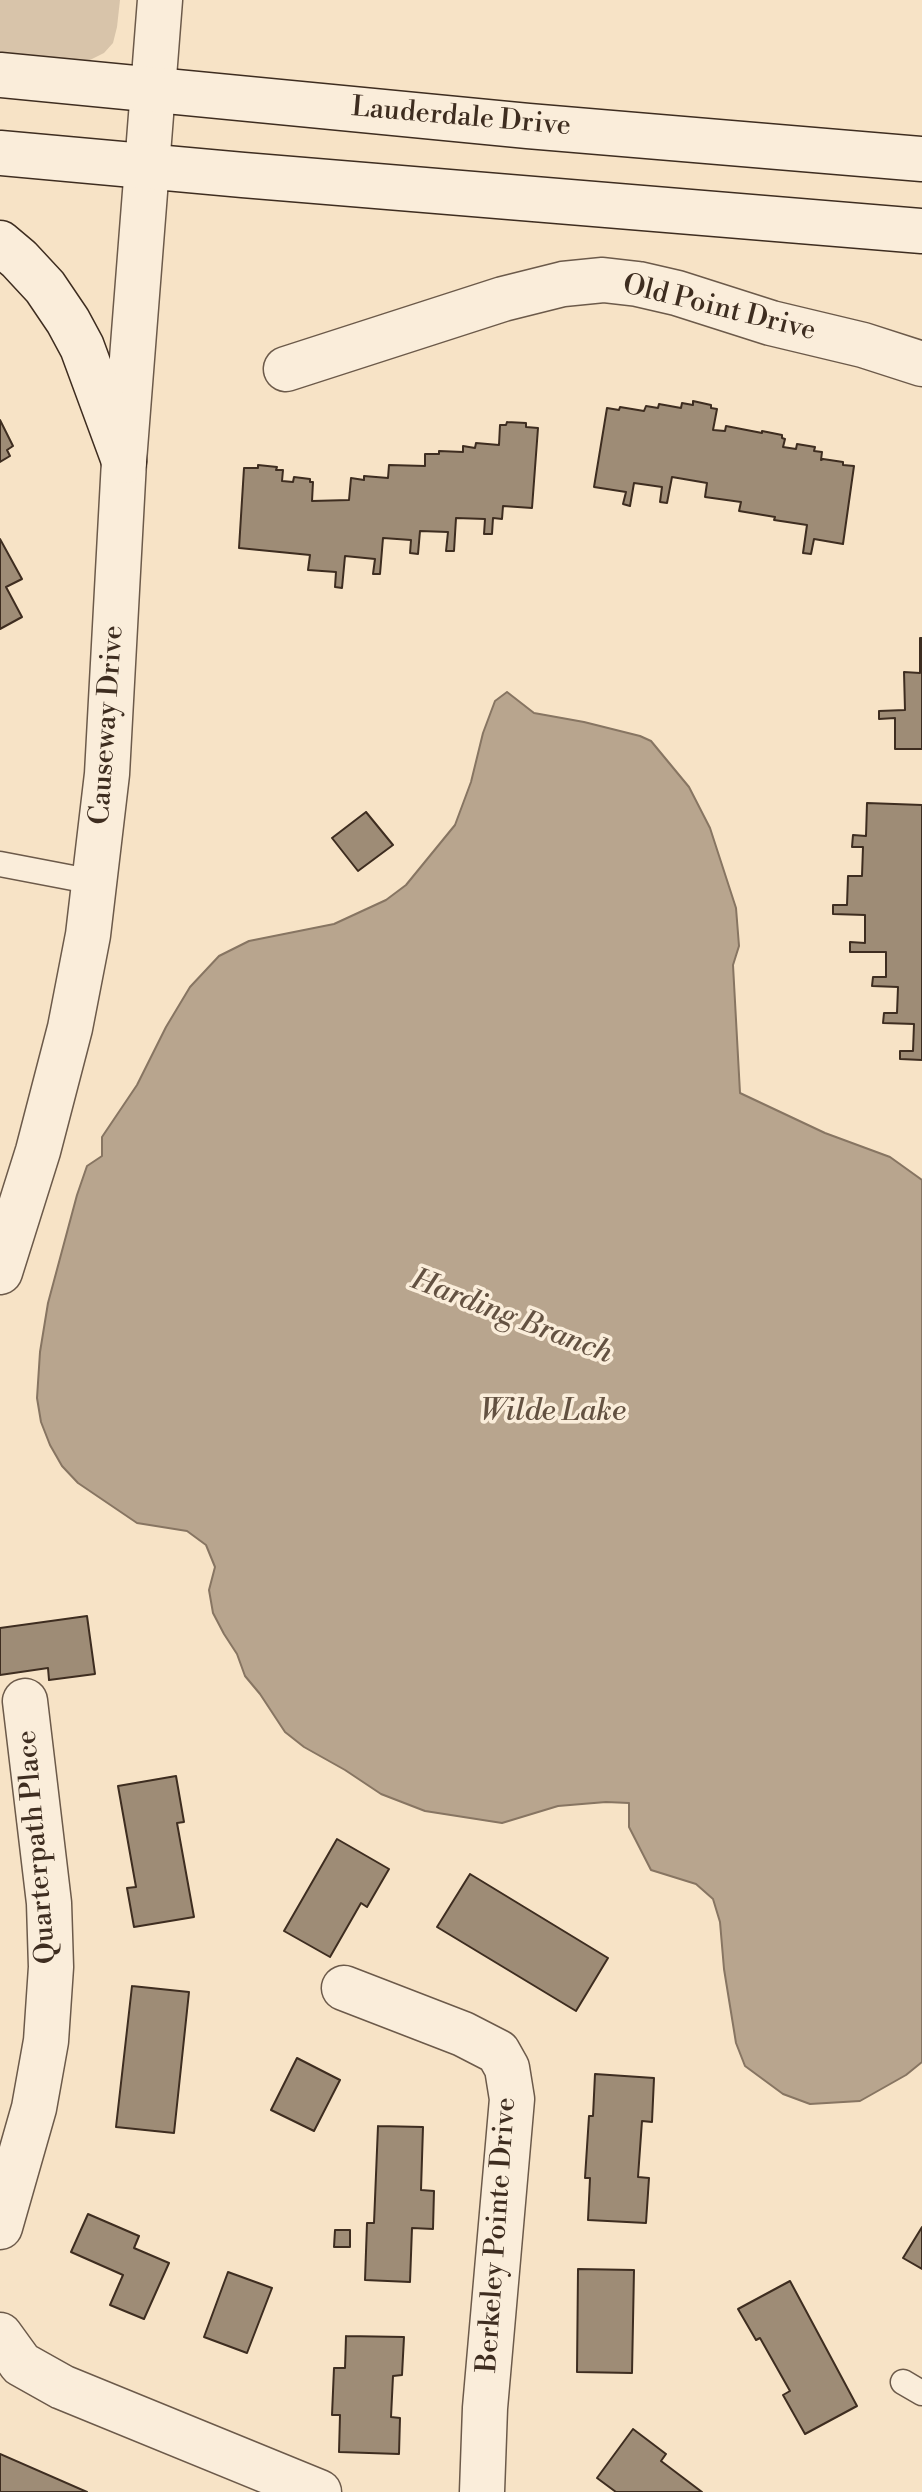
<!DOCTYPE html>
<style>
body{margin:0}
canvas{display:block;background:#f7e3c6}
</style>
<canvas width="922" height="2492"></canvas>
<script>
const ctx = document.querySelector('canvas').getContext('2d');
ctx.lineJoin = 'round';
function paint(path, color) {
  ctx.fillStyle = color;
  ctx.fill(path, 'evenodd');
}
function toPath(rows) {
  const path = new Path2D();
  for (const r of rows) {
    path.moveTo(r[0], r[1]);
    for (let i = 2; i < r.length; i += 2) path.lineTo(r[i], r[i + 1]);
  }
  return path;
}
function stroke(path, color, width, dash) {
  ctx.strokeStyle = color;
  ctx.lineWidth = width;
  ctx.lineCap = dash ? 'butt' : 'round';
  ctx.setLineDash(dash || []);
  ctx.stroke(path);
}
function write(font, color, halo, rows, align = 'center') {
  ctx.font = font + ' "Libre Bodoni",serif';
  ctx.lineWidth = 7;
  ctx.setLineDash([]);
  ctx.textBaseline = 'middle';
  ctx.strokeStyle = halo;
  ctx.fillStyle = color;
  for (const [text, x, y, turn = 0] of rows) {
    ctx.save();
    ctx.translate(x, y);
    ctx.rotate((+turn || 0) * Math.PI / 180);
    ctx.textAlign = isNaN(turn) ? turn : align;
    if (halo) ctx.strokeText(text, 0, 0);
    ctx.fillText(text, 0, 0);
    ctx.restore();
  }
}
paint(toPath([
 [0,0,120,0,117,27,113,43,104,53,86,62,0,56]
]), '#d8c4aa');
const water = toPath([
 [507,692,534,713,584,722,640,736,651,741,689,787,710,828,736,908,739,946,733,965,740,1093,825,1133,890,1157,922,1180,922,2062,906,2075,860,2101,810,2104,783,2094,745,2066,736,2043,724,1969,720,1922,713,1899,696,1884,651,1870,629,1827,629,1803,606,1802,558,1806,502,1823,425,1811,381,1794,345,1770,304,1747,285,1732,260,1694,245,1676,237,1654,224,1634,213,1613,209,1590,215,1567,206,1545,187,1531,137,1523,78,1483,62,1466,50,1445,41,1422,37,1398,40,1352,48,1303,77,1195,87,1166,102,1156,102,1137,137,1085,166,1027,190,987,219,956,249,941,334,924,386,900,406,885,455,825,471,782,483,733,495,701,507,692]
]);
paint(water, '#b8a58e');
stroke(water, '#877562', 2);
const building = toPath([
 [693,401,711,405,711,408,717,409,713,430,725,431,726,426,762,433,762,431,782,435,782,438,785,439,783,447,796,449,797,444,815,447,814,451,822,452,821,460,823,459,843,462,843,465,854,466,843,544,814,539,811,554,803,553,807,525,774,520,775,517,739,511,741,502,705,497,707,483,672,477,667,503,660,502,662,487,634,483,630,506,623,504,626,492,594,487,607,408,619,410,620,407,644,411,646,406,658,408,659,404,681,408,682,403,693,405,693,401],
 [0,420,13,446,7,450,10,456,0,462,0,420],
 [507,422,526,423,526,427,538,428,532,508,503,506,502,519,493,518,492,534,484,534,485,519,456,518,454,551,446,551,448,532,420,531,418,554,410,553,411,540,383,538,380,574,373,574,375,559,345,556,342,588,335,587,336,572,308,570,310,555,239,548,244,468,258,468,258,465,277,467,276,470,283,470,282,481,293,482,294,477,310,479,310,482,313,482,312,501,349,500,351,478,364,480,364,476,388,478,389,465,425,466,425,454,439,454,439,451,463,452,463,446,475,448,476,443,499,445,500,425,506,425,507,422],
 [0,539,22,579,6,587,22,617,0,629,0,539],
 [920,638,922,638,922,749,895,749,895,718,879,719,879,711,905,710,904,672,920,673,920,638],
 [867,803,922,805,922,1060,900,1059,900,1051,913,1051,914,1024,883,1023,884,1013,897,1013,898,987,872,986,873,977,886,977,886,952,850,952,850,942,865,943,865,915,833,914,833,905,847,905,848,876,862,876,863,847,852,847,853,835,866,836,867,803],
 [366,812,393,845,358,871,332,838,366,812],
 [87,1616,95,1674,49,1680,48,1668,0,1675,0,1628,87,1616],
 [176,1776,184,1822,177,1823,194,1917,134,1927,127,1888,136,1887,118,1786,176,1776],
 [337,1839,389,1869,367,1907,361,1903,330,1957,284,1931,337,1839],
 [470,1874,608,1958,576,2011,437,1927,470,1874],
 [132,1986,189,1992,174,2133,116,2127,132,1986],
 [297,2058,340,2080,314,2131,271,2110,297,2058],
 [595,2074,654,2078,652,2122,642,2121,638,2177,649,2178,646,2223,588,2220,590,2178,585,2178,589,2116,593,2116,595,2074],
 [378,2126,423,2127,421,2190,434,2191,433,2229,412,2228,410,2282,365,2280,367,2223,374,2223,378,2126],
 [88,2214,139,2236,134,2248,169,2263,144,2319,110,2305,123,2275,71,2252,88,2214],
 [922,2227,922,2269,903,2258,922,2227],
 [335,2230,350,2230,350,2247,334,2247,335,2230],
 [578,2269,634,2270,632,2373,577,2372,578,2269],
 [228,2272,272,2288,247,2353,204,2337,228,2272],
 [790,2281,857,2406,805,2434,783,2395,790,2391,760,2338,756,2340,738,2309,790,2281],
 [346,2336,404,2337,402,2375,393,2376,391,2417,400,2418,399,2454,339,2452,340,2415,332,2415,334,2368,345,2368,346,2336],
 [633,2429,666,2454,661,2461,702,2492,616,2492,597,2478,633,2429],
 [0,2454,87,2492,0,2492,0,2454]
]);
paint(building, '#9e8c76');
stroke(building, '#3e2d20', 2);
const service = toPath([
 [0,864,94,882],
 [903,2382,922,2393]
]);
const minor = toPath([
 [286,369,503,299,563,284,603,280,638,284,677,293,771,323,863,345,922,364],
 [344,1988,463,2034,498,2052,507,2068,512,2099,485,2408,482,2492],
 [0,2227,34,2108,46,2041,51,1967,49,1903,25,1701],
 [0,2335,21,2364,62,2387,319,2492]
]);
const tertiary = toPath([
 [0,1272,38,1151,70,1028,88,935,107,774,124,461,160,0]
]);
const secondary = toPath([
 [0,75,528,126,922,159],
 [0,153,243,175,922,231],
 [0,243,19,259,45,287,68,321,82,347,124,461]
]);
stroke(service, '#6c5a4a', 27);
stroke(minor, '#6c5a4a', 47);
stroke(tertiary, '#6c5a4a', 47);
stroke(secondary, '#3e2d20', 47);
stroke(service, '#faedda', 24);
stroke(minor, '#faedda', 44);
stroke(tertiary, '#faedda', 44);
stroke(secondary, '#faedda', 44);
write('28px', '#3e2d20', '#faedda', [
 ["Lauderdale Drive",461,118,5],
 ["Old Point Drive",719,309,14],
 ["Causeway Drive",108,725,-86],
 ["Quarterpath Place",38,1847,-95],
 ["Berkeley Pointe Drive",498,2235,-86]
]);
write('italic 30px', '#635141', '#faedda', [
 ["Harding Branch",511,1318,21],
 ["Wilde Lake",553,1413]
]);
</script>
